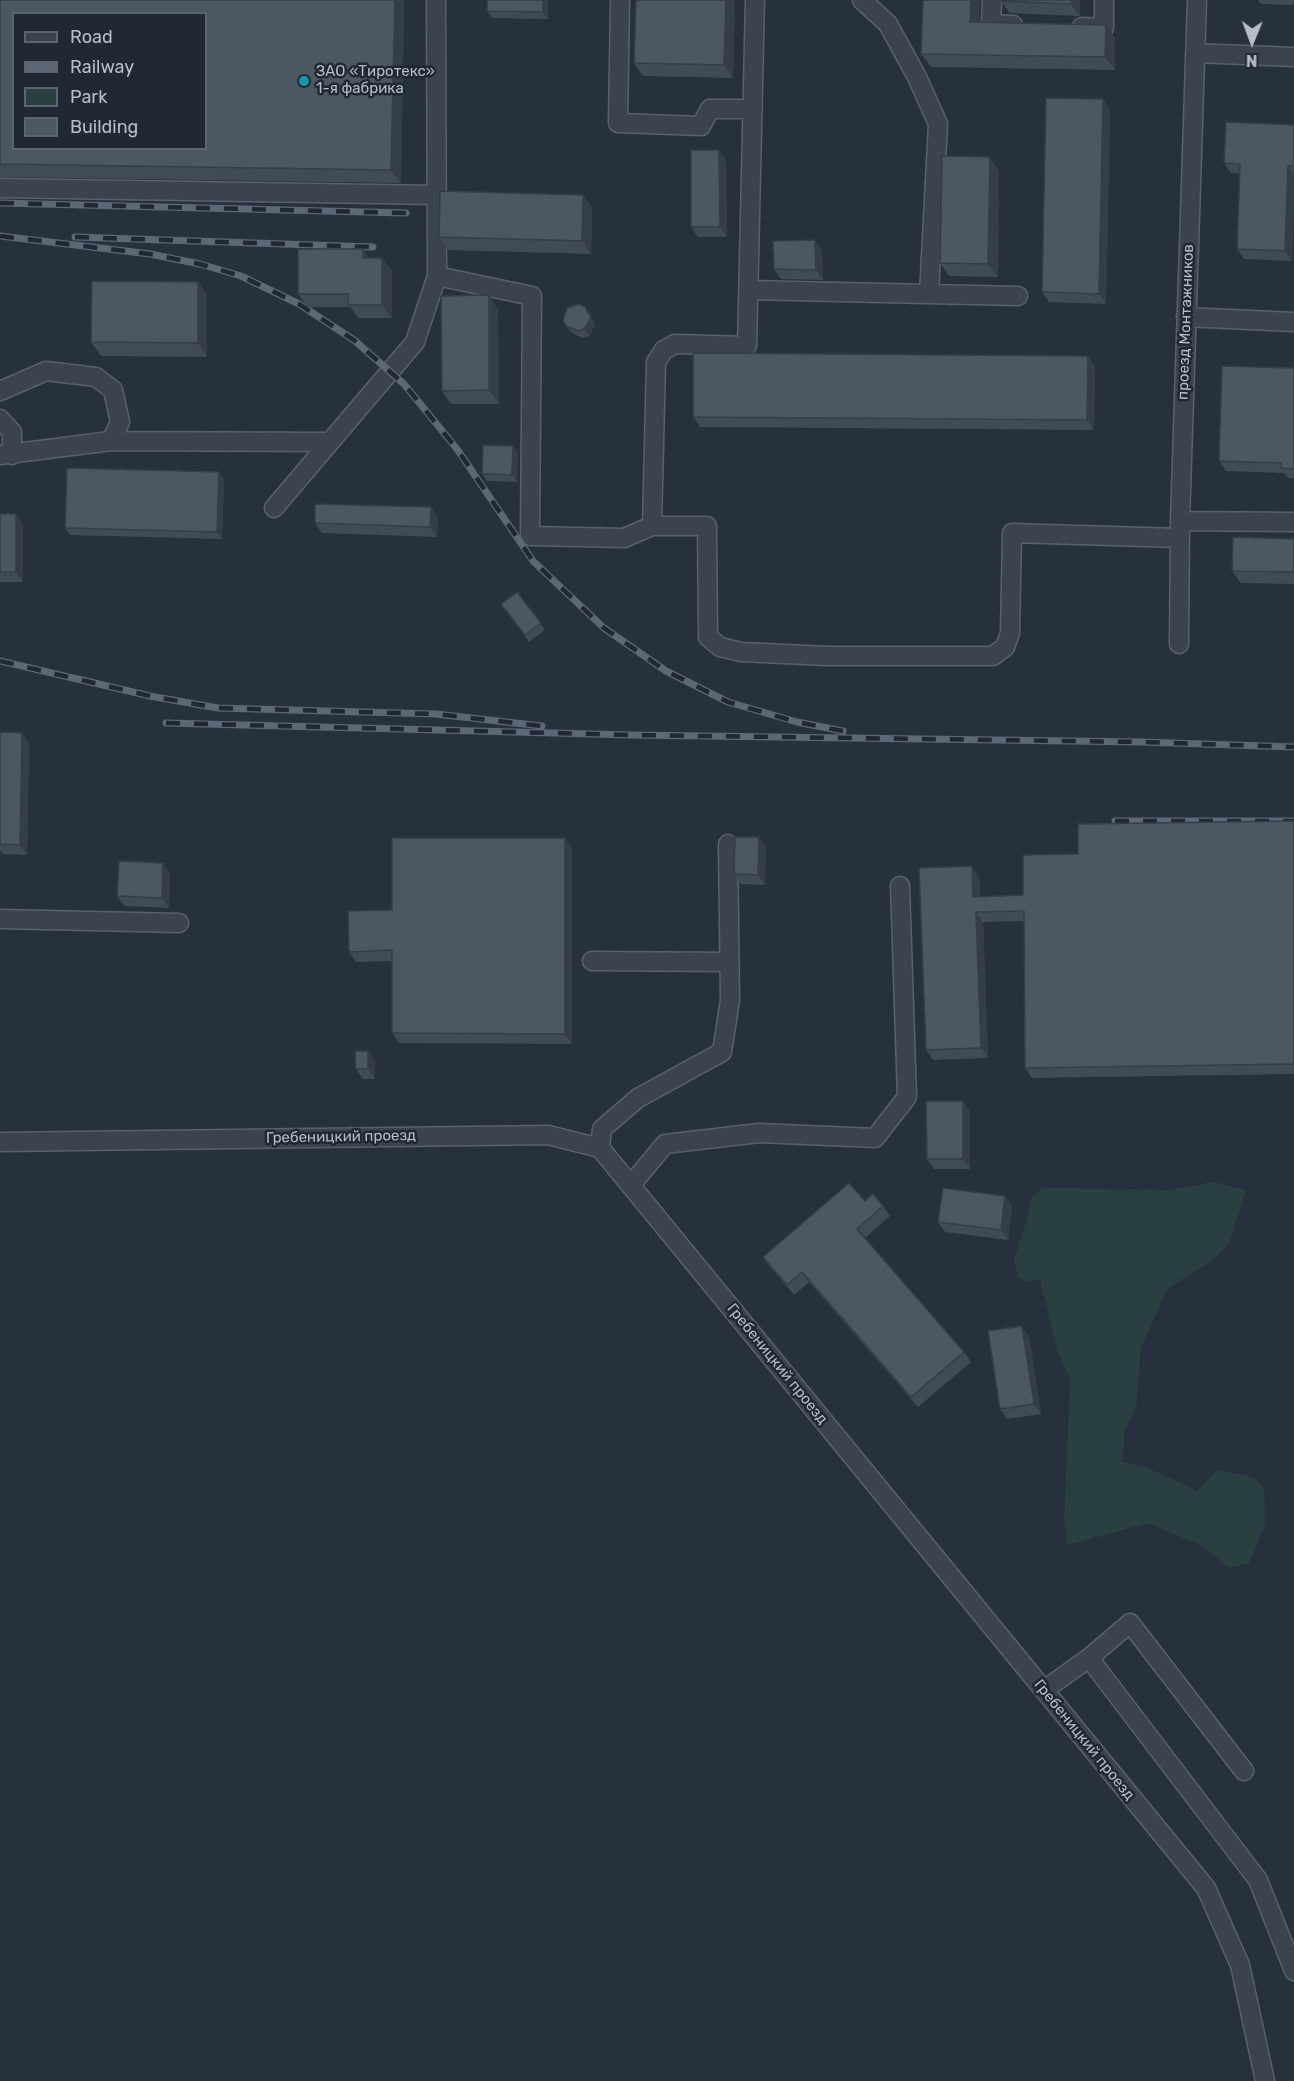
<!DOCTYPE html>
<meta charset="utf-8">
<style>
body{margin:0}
#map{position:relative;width:1294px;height:2081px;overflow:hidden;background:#27313e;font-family:Rubik,sans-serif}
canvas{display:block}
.legend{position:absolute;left:12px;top:12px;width:195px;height:138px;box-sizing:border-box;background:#202833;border:2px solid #5c646f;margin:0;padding:8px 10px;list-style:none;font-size:18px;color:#b7bec9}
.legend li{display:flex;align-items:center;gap:12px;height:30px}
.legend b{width:30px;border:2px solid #5c646f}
.north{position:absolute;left:1222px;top:12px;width:60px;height:60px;-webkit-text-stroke:4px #202833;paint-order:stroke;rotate:181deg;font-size:16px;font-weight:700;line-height:24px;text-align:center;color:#b7bec9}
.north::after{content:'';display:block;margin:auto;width:21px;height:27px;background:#b7bec9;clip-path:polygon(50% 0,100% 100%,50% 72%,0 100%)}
</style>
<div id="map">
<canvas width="1294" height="2081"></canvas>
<ul class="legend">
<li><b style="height:8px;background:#3b434e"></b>Road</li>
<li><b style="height:8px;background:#5d6775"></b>Railway</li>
<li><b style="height:16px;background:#2a3f40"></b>Park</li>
<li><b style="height:16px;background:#4c5764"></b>Building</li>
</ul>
<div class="north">N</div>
</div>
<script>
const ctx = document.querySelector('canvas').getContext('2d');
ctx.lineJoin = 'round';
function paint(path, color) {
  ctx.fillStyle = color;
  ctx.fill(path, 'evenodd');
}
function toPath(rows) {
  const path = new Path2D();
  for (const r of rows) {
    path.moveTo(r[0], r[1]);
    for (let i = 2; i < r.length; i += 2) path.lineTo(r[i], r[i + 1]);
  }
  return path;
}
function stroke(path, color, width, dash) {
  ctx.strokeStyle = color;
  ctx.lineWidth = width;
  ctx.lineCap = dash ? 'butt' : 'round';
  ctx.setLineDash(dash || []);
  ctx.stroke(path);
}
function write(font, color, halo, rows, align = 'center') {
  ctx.font = font + ' Rubik,sans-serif';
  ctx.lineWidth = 5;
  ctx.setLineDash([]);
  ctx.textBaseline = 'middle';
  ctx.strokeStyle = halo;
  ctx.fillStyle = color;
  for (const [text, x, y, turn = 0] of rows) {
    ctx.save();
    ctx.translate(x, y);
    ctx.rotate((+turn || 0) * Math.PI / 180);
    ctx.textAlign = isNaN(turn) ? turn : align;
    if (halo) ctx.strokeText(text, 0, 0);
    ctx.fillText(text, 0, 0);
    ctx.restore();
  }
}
paint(toPath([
 [1214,1182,1246,1190,1229,1244,1212,1261,1168,1288,1141,1348,1136,1406,1125,1431,1122,1462,1148,1468,1197,1491,1217,1470,1254,1477,1264,1489,1265,1526,1249,1563,1229,1568,1203,1546,1148,1523,1068,1545,1064,1521,1070,1379,1058,1353,1040,1279,1027,1282,1018,1277,1014,1260,1028,1216,1030,1199,1043,1188,1172,1190]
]), '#2a3f40');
const minor = toPath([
 [620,0,618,123,701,126,710,109,753,109],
 [862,0,888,24,917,77,938,124,929,294],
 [992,0,991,24,1013,25],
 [1082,27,1104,28,1104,0],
 [1195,53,1294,57],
 [0,188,437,195],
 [437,276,532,296,530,536,624,538,652,526,656,362,664,350,675,344,747,346,755,0],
 [749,290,1018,296],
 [1186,317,1294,322],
 [0,391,46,371,96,377,113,390,120,422,111,441],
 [0,419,12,432,12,455],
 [0,455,111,441,329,442],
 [274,508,415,342,437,276,436,0],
 [1180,521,1294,522],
 [652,526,707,526,708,637,720,647,741,652,827,656,993,656,1005,647,1010,633,1012,533,1179,538],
 [1179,644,1180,521,1197,0],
 [0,919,179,923],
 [592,961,730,962],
 [0,1142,548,1135,600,1148,1206,1888,1240,1965,1265,2081],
 [600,1148,602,1129,638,1098,722,1052,730,1000,728,844],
 [631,1185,665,1144,759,1133,875,1138,907,1097,900,886],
 [1089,1658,1258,1880,1294,1971],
 [1044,1690,1089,1658,1130,1623,1244,1771]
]);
stroke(minor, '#59616c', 21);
stroke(minor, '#3b434e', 18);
const rail = toPath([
 [0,203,406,213],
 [0,236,150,254,200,264,241,276,299,304,354,340,404,384,457,449,533,561,604,628,666,671,728,702,797,722,843,731],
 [75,237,373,247],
 [0,661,150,696,218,708,436,714,542,726],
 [166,723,631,735,1142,742,1294,747],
 [1115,821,1294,821]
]);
stroke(rail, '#5d6775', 7);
stroke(rail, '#202833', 4.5, [14]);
paint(toPath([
 [0,0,404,0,401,183,0,177],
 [487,0,548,0,548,19,492,18,487,11],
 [735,0,733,78,643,76,634,63],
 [1002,0,1080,0,1080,16,1010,13,1001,1],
 [1258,0,1294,0,1293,5,1261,4],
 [980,22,1106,25,1115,38,1115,70,931,67,921,54],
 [1103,99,1110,109,1106,304,1049,302,1042,292],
 [1294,125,1294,200,1292,261,1244,259,1237,249,1240,174,1231,173,1224,163],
 [726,160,727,237,698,237,691,227],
 [999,171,998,277,949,276,940,263],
 [583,195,592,208,591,254,448,250,439,237],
 [363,249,369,258,382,258,392,271,392,318,358,318,350,307,307,307,298,294],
 [822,250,823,280,781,279,774,269],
 [198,282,207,295,207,357,101,356,91,342],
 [585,307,590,313,595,325,589,336,582,338,571,332,566,326],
 [498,309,499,404,451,404,442,391],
 [1095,366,1094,430,700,427,693,417],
 [1294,368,1294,478,1288,478,1284,473,1226,471,1219,461],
 [513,446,518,453,517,482,487,481,482,474],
 [219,472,224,479,222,539,70,535,65,528],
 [431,507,438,517,437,537,322,533,315,523],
 [0,514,23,524,23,582,0,582],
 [1294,539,1294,584,1241,583,1232,571],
 [517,592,545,630,529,642,501,604],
 [0,732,22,733,29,743,27,855,3,854,0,850],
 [1294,821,1294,1074,1032,1078,1025,1068,1024,921,983,922,988,1058,933,1060,926,1050,979,876,980,897,1023,895,1078,854],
 [766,847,765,885,741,884,734,874],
 [572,848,572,1044,399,1043,392,1033,392,961,356,962,349,952,392,910],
 [170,873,169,908,124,906,117,896],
 [368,1051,375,1061,375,1079,363,1079,356,1069],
 [970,1111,970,1169,934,1169,927,1159],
 [1005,1196,1012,1206,1008,1240,945,1232,938,1222],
 [865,1201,883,1206,890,1216,865,1238,964,1352,971,1362,918,1407,809,1282,794,1295,770,1267,763,1257],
 [1029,1336,1041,1414,1007,1419,1000,1409]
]), '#414b56');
paint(toPath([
 [395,0,404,0,401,183,391,170],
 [543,0,548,0,548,19,543,12],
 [726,0,735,0,733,78,724,65],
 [971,0,980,0,979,35,970,22],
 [1071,0,1080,0,1080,16,1071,4],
 [1106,25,1115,38,1115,70,1105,57],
 [1103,99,1110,109,1106,304,1099,294],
 [719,150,726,160,727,237,720,227],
 [990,157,999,171,998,277,988,264],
 [1288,166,1294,175,1292,261,1285,251],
 [583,195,592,208,591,254,582,241],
 [815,240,822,250,823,280,816,270],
 [363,249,372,262,363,258],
 [382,258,392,271,392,318,382,305],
 [198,282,207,295,207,357,198,343],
 [489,295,498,309,499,404,489,390],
 [585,307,590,313,595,325,589,336,584,329],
 [1088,356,1095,366,1094,430,1087,420],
 [513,446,518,453,517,482,512,475],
 [219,472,224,479,222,539,217,532],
 [431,507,438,517,437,537,430,527],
 [16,514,23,524,23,582,16,572],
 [22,733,29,743,27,855,20,845],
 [759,837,766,847,765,885,758,875],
 [565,838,572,848,572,1044,565,1034],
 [163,863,170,873,169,908,162,898],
 [972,866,979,876,980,907,973,897],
 [976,912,983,922,988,1058,981,1048],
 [368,1051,375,1061,375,1079,368,1069],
 [963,1101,970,1111,970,1169,963,1159],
 [1005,1196,1012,1206,1008,1240,1001,1230],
 [1022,1326,1029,1336,1041,1414,1034,1404]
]), '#353d46');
const building = toPath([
 [0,0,395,0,391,170,0,164,0,0],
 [14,14,206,14,206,148,14,148,14,14],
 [487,0,543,0,543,12,487,11,487,0],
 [636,0,726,0,724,65,634,63,636,0],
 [923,0,971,0,970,22,1106,25,1105,57,921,54,923,0],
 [1002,0,1071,0,1071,4,1001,1,1002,0],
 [1046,98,1103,99,1099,294,1042,292,1046,98],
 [1226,122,1294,125,1294,166,1288,166,1285,251,1237,249,1240,164,1224,163,1226,122],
 [691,150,719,150,720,227,691,227,691,150],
 [942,156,990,157,988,264,940,263,942,156],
 [440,191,583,195,582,241,439,237,440,191],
 [815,240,816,270,774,269,773,241,815,240],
 [298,249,363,249,363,258,382,258,382,305,348,305,348,294,298,294,298,249],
 [92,281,198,282,198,343,91,342,92,281],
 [489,295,489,390,442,391,441,296,489,295],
 [579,304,585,307,591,318,584,329,578,331,566,326,563,320,567,308,579,304],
 [693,353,1088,356,1087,420,693,417,693,353],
 [1222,366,1294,368,1294,469,1281,468,1281,463,1219,461,1222,366],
 [483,445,513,446,512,475,482,474,483,445],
 [67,468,219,472,217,532,65,528,67,468],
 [315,504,431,507,430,527,315,523,315,504],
 [0,514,16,514,16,572,0,572,0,514],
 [1233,537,1294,539,1294,572,1232,571,1233,537],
 [517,592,541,623,525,635,501,604,517,592],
 [0,732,22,733,20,845,0,844,0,732],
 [1294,821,1294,1064,1025,1068,1024,911,976,912,981,1048,926,1050,919,868,972,866,973,897,1023,895,1023,855,1078,854,1078,824,1294,821],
 [735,837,759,837,758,875,734,874,735,837],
 [392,838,565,838,565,1034,392,1033,392,950,349,952,348,911,392,910,392,838],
 [119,861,163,863,162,898,117,896,119,861],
 [355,1051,368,1051,368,1069,356,1069,355,1051],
 [926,1101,963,1101,963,1159,927,1159,926,1101],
 [849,1183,865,1201,873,1194,883,1206,857,1229,964,1352,911,1397,802,1272,787,1285,763,1257,849,1183],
 [943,1188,1005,1196,1001,1230,938,1222,943,1188],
 [1022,1326,1034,1404,1000,1409,988,1331,1022,1326]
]);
paint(building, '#4c5764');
stroke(building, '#353d46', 1.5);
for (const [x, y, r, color] of [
 [304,81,6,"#0f9aa8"]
]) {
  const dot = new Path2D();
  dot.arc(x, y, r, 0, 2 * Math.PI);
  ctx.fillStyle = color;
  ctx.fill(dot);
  stroke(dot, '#202833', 2);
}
write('15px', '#b7bec9', '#202833', [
 ["ЗАО «Тиротекс»",316,72],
 ["1-я фабрика",316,89]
], 'left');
write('15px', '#b7bec9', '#202833', [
 ["проезд Монтажников",1186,322,-88],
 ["Гребеницкий проезд",341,1137,-1],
 ["Гребеницкий проезд",777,1364,51],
 ["Гребеницкий проезд",1084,1740,51]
]);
</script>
